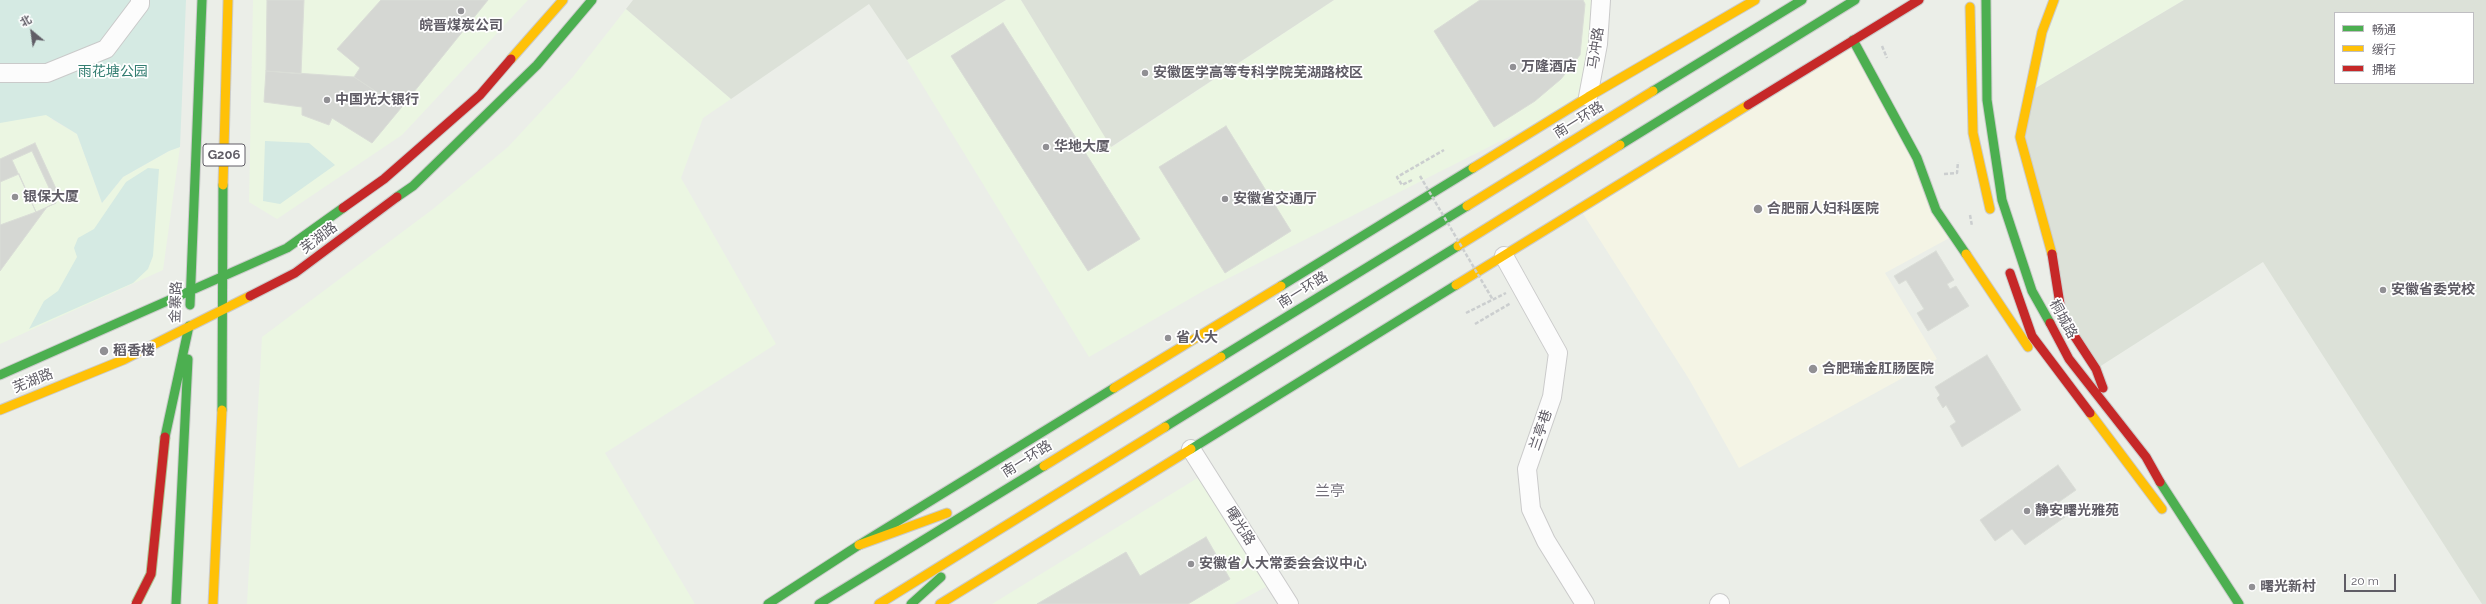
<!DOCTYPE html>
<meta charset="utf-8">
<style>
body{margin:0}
#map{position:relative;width:2486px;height:604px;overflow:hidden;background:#ebeee8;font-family:Raleway,"Noto Sans SC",sans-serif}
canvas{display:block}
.legend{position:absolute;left:2334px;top:12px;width:140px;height:72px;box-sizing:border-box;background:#fff;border:1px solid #bfbec2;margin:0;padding:5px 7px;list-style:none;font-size:12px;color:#605d66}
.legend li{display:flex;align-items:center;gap:8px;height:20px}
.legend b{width:20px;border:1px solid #bfbec2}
.north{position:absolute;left:12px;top:12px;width:40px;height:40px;-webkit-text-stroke:3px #fff;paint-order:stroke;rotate:331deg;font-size:11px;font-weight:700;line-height:16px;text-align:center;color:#605d66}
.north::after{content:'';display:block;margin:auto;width:14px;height:18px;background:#605d66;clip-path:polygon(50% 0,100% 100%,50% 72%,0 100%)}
.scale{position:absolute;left:2344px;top:574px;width:52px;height:18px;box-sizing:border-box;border:2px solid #605d66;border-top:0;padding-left:5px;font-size:12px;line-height:14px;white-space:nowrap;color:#605d66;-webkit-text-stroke:3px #fff;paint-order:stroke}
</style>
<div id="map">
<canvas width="2486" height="604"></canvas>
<ul class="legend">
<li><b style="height:5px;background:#4caf50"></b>畅通</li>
<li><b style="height:5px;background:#ffc107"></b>缓行</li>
<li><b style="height:5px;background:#c62828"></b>拥堵</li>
</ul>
<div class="north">北</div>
<div class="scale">20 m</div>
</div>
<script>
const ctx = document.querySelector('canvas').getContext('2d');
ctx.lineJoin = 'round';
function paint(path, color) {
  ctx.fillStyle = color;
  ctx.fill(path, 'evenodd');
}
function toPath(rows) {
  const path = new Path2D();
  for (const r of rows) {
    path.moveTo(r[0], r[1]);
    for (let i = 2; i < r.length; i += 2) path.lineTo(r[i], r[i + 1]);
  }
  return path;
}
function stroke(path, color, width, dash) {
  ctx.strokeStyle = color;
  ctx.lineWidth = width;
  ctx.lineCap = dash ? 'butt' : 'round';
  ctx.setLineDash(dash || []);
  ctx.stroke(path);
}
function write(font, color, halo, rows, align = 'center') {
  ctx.font = font + ' Raleway,"Noto Sans SC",sans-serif';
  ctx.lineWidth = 3.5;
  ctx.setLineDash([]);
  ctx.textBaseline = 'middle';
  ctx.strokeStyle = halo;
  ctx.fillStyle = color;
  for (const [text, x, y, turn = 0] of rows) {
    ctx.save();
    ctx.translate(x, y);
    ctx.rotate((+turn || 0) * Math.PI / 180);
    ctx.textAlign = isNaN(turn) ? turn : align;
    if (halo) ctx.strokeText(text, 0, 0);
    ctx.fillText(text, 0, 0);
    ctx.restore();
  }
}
paint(toPath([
 [0,0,186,0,51,119,77,134,102,203,123,177,169,151,180,147,163,270,0,344],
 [253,0,528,0,402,135,277,219,249,202],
 [1006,0,1021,0,1112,147,1334,0,1601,0,1588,97,1205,290,1089,357,907,60],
 [2054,0,2184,0,2029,92],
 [626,9,731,99,703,118,681,178,776,344,605,453,695,604,247,604,262,337,433,209,508,147,572,78],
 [1204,474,1275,582,1234,604,992,604]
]), '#ebf6e2');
paint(toPath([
 [633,0,1006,0,907,60,869,4,731,99,626,9],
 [1021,0,1334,0,1111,147],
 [2184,0,2486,0,2486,604,2482,604,2263,262,2096,369,2062,317,2020,137,2029,92],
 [2335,13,2473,13,2473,83,2335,83]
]), '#dce1d8');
paint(toPath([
 [1853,40,1953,236,1885,273,1937,359,1739,468,1689,379,1580,209]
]), '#f4f4e5');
paint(toPath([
 [0,0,186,0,180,147,169,151,123,177,102,203,77,134,46,115,0,123],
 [265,141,309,143,335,165,280,204,263,201],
 [148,168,159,169,153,256,148,269,133,283,29,329,44,301,58,291,77,257,74,248,78,238,94,229,126,182]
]), '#d5eae3');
const building = toPath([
 [267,0,304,0,301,74,266,71,267,0],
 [381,0,488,0,401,108,354,77,360,68,337,49,381,0],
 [1480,0,1583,0,1585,4,1580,55,1561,79,1535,101,1494,127,1434,31,1480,0],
 [1003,23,1140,239,1088,271,951,56,1003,23],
 [266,71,354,77,401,108,372,143,332,118,329,125,302,115,302,107,264,102,266,71],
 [1226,126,1291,231,1225,273,1159,167,1226,126],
 [35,143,58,193,52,195,56,203,47,207,0,271,0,159,35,143],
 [32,151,56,203,36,212,12,160,32,151],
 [19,174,36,212,0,225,0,182,19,174],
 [1936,251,1954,280,1947,284,1950,289,1956,286,1969,306,1928,331,1917,313,1924,309,1906,280,1899,284,1894,276,1936,251],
 [1987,355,2021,410,1962,447,1950,426,1956,422,1946,405,1943,408,1937,398,1940,395,1935,387,1987,355],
 [2058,465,2076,490,2056,504,2065,517,2025,545,2012,529,1995,541,1980,520,2058,465],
 [1206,537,1230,579,1188,604,1037,604,1126,552,1140,576,1206,537]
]);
paint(building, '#d5d7d3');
stroke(building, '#daddd7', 1);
const street = toPath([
 [0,73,47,73,106,49,140,4,140,0],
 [1588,97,1598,44,1601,0],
 [1504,256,1558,353,1552,397,1527,469,1531,509,1546,541,1585,604],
 [1191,449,1289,604],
 [1719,604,1720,603]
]);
const fast = toPath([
 [1986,0,1987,100,2002,200,2032,291,2050,323],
 [1853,40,1917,158,1936,210,1966,254],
 [1653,91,1802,0],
 [1620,145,1855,0],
 [397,197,413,186,537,65,592,0],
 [1281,286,1473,168],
 [190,305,202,0],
 [1221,357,1467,206],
 [0,375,287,248,343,208],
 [222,410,223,185],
 [1165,427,1458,246],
 [165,437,189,326],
 [1191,449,1456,285],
 [2160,482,2239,604],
 [176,604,188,359],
 [768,604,859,545,1114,388],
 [819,604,1044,466],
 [911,604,941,577]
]);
const slow = toPath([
 [1970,7,1973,133,1990,209],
 [511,59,563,0],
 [1473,168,1588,97,1755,0],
 [223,185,228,0],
 [1467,206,1653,91],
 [1458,246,1620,145],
 [1966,254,2028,347],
 [2052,254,2020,137,2042,32,2054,0],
 [1456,285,1748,105],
 [1114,388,1281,286],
 [0,410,123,360,250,296],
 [2090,413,2162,509],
 [1044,466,1221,357],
 [859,545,947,513],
 [213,604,222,410],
 [879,604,1165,427],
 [940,604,1191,449]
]);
const jam = toPath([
 [1748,105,1919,0],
 [343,208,384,179,480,95,511,59],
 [2052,254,2062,317,2096,369,2103,388],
 [2010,273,2032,336,2090,413],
 [250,296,295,273,397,197],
 [2050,323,2069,359,2146,457,2160,482]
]);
stroke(street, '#cacaca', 20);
stroke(fast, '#cbcbcb', 11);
stroke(slow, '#cbcbcb', 11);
stroke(jam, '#cbcbcb', 11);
stroke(toPath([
 [1882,46,1887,58],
 [1944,174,1957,173,1958,162],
 [1412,180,1402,185,1397,177,1444,150],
 [1970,215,1972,226],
 [1466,313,1506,293],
 [1475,324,1511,303]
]), '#cbcecf', 2.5, [4, 2]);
stroke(street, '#fcfcfc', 18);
stroke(fast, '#4caf50', 9);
stroke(slow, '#ffc107', 9);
stroke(jam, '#c62828', 9);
const jamBridge = toPath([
 [136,604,151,574,165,437]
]);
stroke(jamBridge, '#aec595', 11, []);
stroke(toPath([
 [1420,176,1493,300]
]), '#cbcecf', 2.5, [4, 2]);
stroke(jamBridge, '#c62828', 9);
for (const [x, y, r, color] of [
 [461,11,4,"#919094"],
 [1513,67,4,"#919094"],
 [1145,73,4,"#919094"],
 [327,100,4,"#919094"],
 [1046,147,4,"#919094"],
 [15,197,4,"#919094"],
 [1225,199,4,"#919094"],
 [1758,209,5,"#919094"],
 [2383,290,4,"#919094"],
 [1168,338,4,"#919094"],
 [104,351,5,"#919094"],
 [1813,369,5,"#919094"],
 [2027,511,4,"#919094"],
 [1191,564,4,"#919094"],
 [2252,587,4,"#919094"]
]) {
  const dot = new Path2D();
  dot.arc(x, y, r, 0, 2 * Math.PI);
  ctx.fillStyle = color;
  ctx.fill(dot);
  stroke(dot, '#fff', 1.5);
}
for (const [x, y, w] of [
 [224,155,42]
]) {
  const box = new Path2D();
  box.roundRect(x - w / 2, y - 11, w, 22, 3);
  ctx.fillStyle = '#fff';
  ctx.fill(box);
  stroke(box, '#605d66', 1);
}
write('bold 13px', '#605d66', null, [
 ["G206",224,155]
]);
write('bold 14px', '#605d66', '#fff', [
 ["皖晋煤炭公司",461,26,"center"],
 ["万隆酒店",1521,67],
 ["安徽医学高等专科学院芜湖路校区",1153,73],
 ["中国光大银行",335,100],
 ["华地大厦",1054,147],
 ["银保大厦",23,197],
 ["安徽省交通厅",1233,199],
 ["合肥丽人妇科医院",1767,209],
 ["安徽省委党校",2391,290],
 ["省人大",1176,338],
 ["稻香楼",113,351],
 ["合肥瑞金肛肠医院",1822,369],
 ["静安曙光雅苑",2035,511],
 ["安徽省人大常委会会议中心",1199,564],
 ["曙光新村",2260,587]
], 'left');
write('14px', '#605d66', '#fff', [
 ["马冲路",1596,48,-82],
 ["南一环路",1579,120,-32],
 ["芜湖路",319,238,-37],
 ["南一环路",1303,290,-32],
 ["金寨路",176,302,-88],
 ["桐城路",2063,319,61],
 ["芜湖路",33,381,-22],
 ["兰亭巷",1541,430,-71],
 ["南一环路",1027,459,-32],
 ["曙光路",1240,526,58]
]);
write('14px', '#347e72', '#fff', [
 ["雨花塘公园",113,72]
]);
write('15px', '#716e78', '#fff', [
 ["兰亭",1330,491]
]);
</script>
